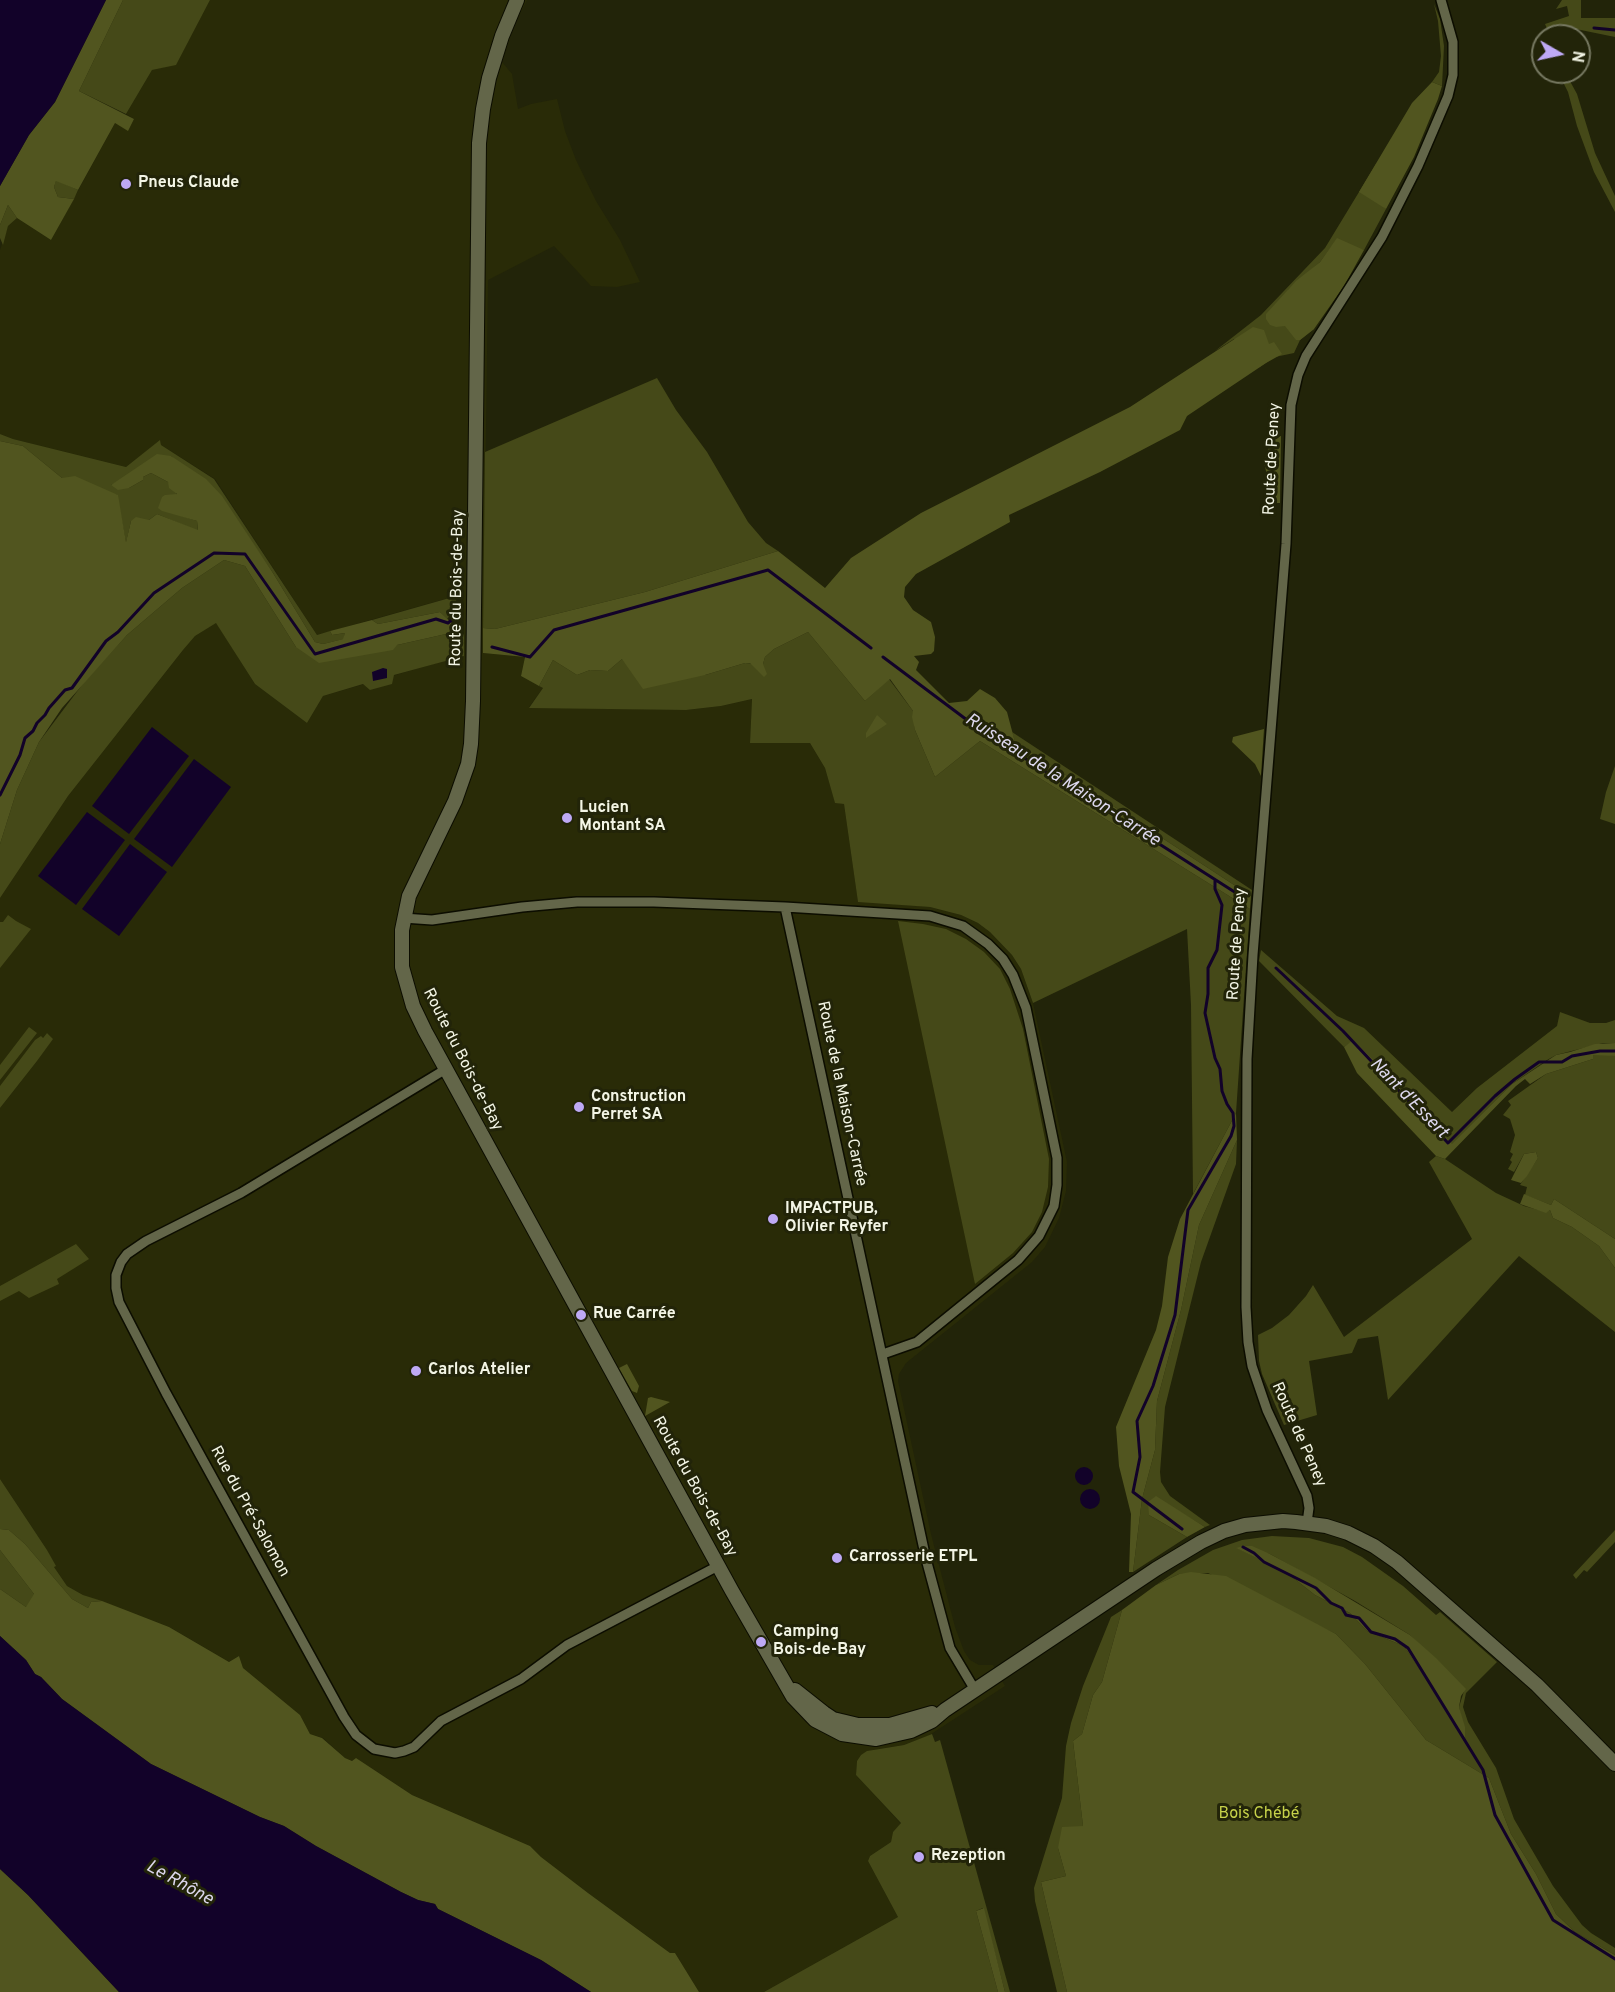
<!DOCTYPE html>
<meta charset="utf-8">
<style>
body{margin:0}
#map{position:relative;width:1615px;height:1992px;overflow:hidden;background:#222409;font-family:Overpass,sans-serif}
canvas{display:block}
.north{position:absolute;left:1531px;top:24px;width:60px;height:60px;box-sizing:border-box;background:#222409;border:2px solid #767861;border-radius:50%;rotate:99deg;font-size:16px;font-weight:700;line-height:24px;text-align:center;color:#f3f5e5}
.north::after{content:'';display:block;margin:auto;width:21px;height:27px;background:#bea9f5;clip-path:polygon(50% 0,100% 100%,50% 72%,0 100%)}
</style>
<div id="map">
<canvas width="1615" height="1992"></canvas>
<div class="north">N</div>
</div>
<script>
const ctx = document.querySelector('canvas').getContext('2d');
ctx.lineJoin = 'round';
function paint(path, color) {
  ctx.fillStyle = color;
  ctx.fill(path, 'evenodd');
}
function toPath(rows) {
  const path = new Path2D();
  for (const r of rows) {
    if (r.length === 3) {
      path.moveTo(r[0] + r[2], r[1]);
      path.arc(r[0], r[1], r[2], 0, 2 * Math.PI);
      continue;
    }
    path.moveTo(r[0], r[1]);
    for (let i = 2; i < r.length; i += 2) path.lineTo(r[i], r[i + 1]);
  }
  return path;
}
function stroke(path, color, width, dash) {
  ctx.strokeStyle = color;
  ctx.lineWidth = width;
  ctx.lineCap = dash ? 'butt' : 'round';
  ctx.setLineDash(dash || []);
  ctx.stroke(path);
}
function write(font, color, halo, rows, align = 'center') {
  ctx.font = font + ' Overpass,sans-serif';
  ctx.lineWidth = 6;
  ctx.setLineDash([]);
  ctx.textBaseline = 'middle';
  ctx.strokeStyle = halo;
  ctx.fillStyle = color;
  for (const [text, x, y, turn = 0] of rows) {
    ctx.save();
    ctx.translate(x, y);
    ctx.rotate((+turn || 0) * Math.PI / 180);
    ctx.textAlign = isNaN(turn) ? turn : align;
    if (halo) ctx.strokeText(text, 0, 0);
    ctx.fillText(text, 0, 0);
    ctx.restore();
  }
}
paint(toPath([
 [210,0,527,0,515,24,502,62,512,74,518,109,531,104,557,99,565,131,576,160,596,201,620,240,640,282,617,287,591,286,554,246,488,280,483,653,525,657,521,676,543,688,529,707,686,710,721,706,752,699,750,743,810,743,825,768,835,802,844,804,858,901,930,907,961,915,978,923,990,932,1012,955,1021,969,1033,1003,1067,1162,1066,1191,1059,1218,1045,1247,1032,1262,906,1363,899,1374,898,1381,931,1534,955,1627,964,1651,970,1660,979,1665,993,1665,1005,1686,928,1736,904,1745,873,1750,861,1755,857,1761,856,1775,901,1824,893,1832,891,1842,870,1856,868,1861,898,1917,764,1992,699,1992,675,1953,670,1953,588,1893,541,1857,530,1846,412,1795,356,1758,352,1761,345,1758,323,1738,310,1734,300,1715,243,1668,239,1656,229,1662,169,1627,128,1611,83,1595,67,1586,54,1567,47,1550,0,1479,0,1108,37,1061,52,1039,47,1033,0,1092,0,939,5,923,0,922,0,898,68,796,183,650,195,636,216,622,255,684,307,723,323,696,464,655,463,594,317,635,215,479,161,445,160,441,126,467,13,439,0,434,0,250,8,226,17,218,51,240,115,123,128,130,134,119,126,114,152,70,176,64]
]), '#292b07');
paint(toPath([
 [123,0,210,0,176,65,152,70,126,114,79,91],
 [1562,0,1581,0,1581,18,1615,18,1615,37,1571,28,1548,31,1545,24,1569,16,1567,6,1556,9],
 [1434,4,1440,19,1444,46,1442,86,1432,82,1439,72,1441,56,1438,21],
 [1558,72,1565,72,1577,94,1595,153,1615,196,1615,212,1594,172,1577,126,1568,92],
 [1376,164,1384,207,1386,209,1364,250,1332,246,1320,262,1288,290,1307,324,1314,329,1300,340,1294,353,1275,357,1258,368,1234,339,1215,351,1261,315,1325,248],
 [56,180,78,190,74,199,58,197,54,187],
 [8,205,17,218,8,226,3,245,0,238,0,225],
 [657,378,676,410,707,452,748,522,766,543,778,551,645,592,495,629,483,628,485,452],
 [0,434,13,439,126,467,160,440,161,445,214,479,317,635,330,631,332,635,345,633,344,639,323,644,315,642,273,573,248,537,171,456,111,485,129,488,143,480,143,477,151,473,168,482,176,492,179,515,197,521,198,531,157,514,149,520,131,521,126,543,117,495,62,478,23,446,0,441],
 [224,560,245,566,296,647,397,645,455,632,456,627,460,637,464,634,464,656,394,675,392,684,370,690,363,684,323,696,307,723,255,684,216,623,195,636,183,650,68,796,0,898,0,844,17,790,39,742,85,681,127,635,182,588],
 [460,595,460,596,456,598,457,611,452,613,447,619,440,612,378,624,372,620],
 [808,632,865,701,889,679,913,711,915,730,935,777,980,741,1250,909,1236,1113,1193,1194,1191,1005,1187,929,1033,1003,1021,969,1012,955,990,932,978,923,961,915,930,907,858,902,844,804,835,803,825,768,810,743,750,743,752,699,721,706,686,710,529,708,543,688,539,686,553,660,577,675,590,670,608,671,622,659,705,675,745,663,763,664,765,657,774,649],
 [1012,732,1252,890,1251,896,1015,742],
 [1615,766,1615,824,1600,819,1606,792],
 [8,915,16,921,31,929,0,968,0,922,3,922],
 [898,921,923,924,946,929,966,939,984,952,1000,969,1010,989,1023,1029,1049,1159,1048,1187,1042,1212,1032,1232,1013,1253,975,1284],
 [1261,950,1337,1016,1364,1028,1452,1112,1477,1088,1557,1026,1560,1012,1590,1023,1606,1023,1615,1020,1615,1043,1603,1043,1556,1055,1547,1060,1512,1084,1452,1145,1404,1091,1353,1041,1344,1047,1259,961],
 [29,1027,37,1033,0,1080,0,1065],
 [47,1033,53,1039,37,1061,0,1108,0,1086,35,1040,41,1036,43,1038],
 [1604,1054,1615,1056,1615,1239,1554,1199,1551,1205,1525,1195,1527,1187,1520,1185,1538,1158,1536,1152,1524,1154,1514,1172,1508,1169,1512,1162,1510,1160,1513,1154,1510,1152,1515,1135,1510,1119,1503,1115,1511,1105,1508,1101,1546,1074,1593,1059,1592,1055],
 [1237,1140,1236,1164,1201,1262,1165,1407,1160,1472,1161,1482,1170,1496,1210,1525,1205,1527,1155,1497,1149,1515,1187,1537,1133,1572,1142,1499,1155,1450,1157,1401,1181,1310,1199,1225],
 [1436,1156,1445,1159,1496,1193,1524,1206,1546,1212,1550,1210,1553,1218,1572,1227,1599,1246,1615,1268,1615,1332,1519,1256,1388,1400,1378,1336,1358,1339,1352,1353,1309,1361,1317,1415,1284,1425,1262,1374,1259,1361,1258,1335,1272,1328,1289,1315,1306,1296,1313,1285,1344,1337,1472,1239,1429,1162],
 [76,1244,89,1259,57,1279,59,1284,29,1298,19,1291,0,1301,0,1286],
 [0,1479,47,1550,56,1566,54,1567,67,1586,83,1595,102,1601,91,1602,88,1608,72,1599,25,1544,9,1530,0,1529],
 [1615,1530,1615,1542,1587,1572,1584,1570,1576,1579,1573,1575],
 [1272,1536,1309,1538,1343,1547,1362,1557,1403,1586,1436,1615,1440,1612,1497,1662,1466,1693,1463,1707,1468,1722,1496,1768,1514,1819,1553,1886,1582,1925,1591,1933,1615,1948,1615,1955,1575,1932,1556,1914,1536,1874,1511,1834,1489,1778,1426,1740,1365,1664,1336,1634,1208,1573,1179,1574,1156,1585,1178,1570,1213,1550,1242,1540],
 [1237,1548,1270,1554,1355,1601,1410,1635,1464,1691,1459,1707,1465,1738,1404,1646,1367,1631,1350,1613,1315,1595,1287,1573],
 [0,1550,34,1594,50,1600,26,1607,0,1589],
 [1122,1610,1102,1682,1093,1695,1082,1734,1073,1741,1083,1826,1058,1848,1066,1876,1041,1882,1067,1992,1057,1992,1035,1901,1034,1888,1062,1798,1066,1746,1071,1723,1083,1686,1111,1617],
 [932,1734,935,1742,940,1740,1010,1992,1005,1992,983,1908,976,1911,998,1992,764,1992,898,1917,868,1861,870,1856,891,1842,893,1832,901,1823,856,1775,857,1761,861,1755,867,1751,904,1745]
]), '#454918');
paint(toPath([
 [106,0,123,0,79,91,134,119,128,131,115,123,78,190,56,181,54,187,58,197,74,199,51,240,17,218,8,205,0,225,0,186,29,135,55,102],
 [1432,82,1442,86,1438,99,1414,157,1386,209,1359,192,1412,103],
 [1337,238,1364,250,1344,286,1314,329,1300,340,1296,340,1285,326,1276,327,1270,325,1266,319,1266,314,1296,281,1320,262],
 [1253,327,1264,330,1269,344,1274,342,1282,354,1266,363,1187,416,1180,430,1100,472,1009,515,1010,522,916,574,905,587,904,597,913,610,931,622,935,637,934,651,931,654,914,656,919,662,916,670,949,703,967,701,980,689,995,698,1007,712,1015,742,1251,896,1250,909,980,741,935,777,915,730,912,717,913,711,890,679,865,701,808,632,774,649,765,657,763,664,767,674,764,677,750,663,745,663,705,675,643,689,622,659,608,671,590,670,577,675,553,660,539,686,521,676,525,657,483,653,483,628,495,629,645,592,778,551,825,588,851,558,921,513,1130,407],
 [1281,436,1280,503,1277,503,1268,480,1264,462,1270,443,1274,438],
 [0,441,23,446,62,478,75,476,118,495,126,542,131,521,136,517,149,520,157,514,198,530,197,521,162,511,158,508,162,497,165,495,177,494,169,488,168,482,151,473,143,477,143,480,129,488,118,490,111,485,157,454,171,456,206,479,222,496,273,573,315,642,323,644,343,639,345,633,332,635,330,631,372,620,378,624,440,612,456,627,455,632,397,645,393,650,319,663,296,647,245,566,224,560,182,588,127,635,62,708,39,742,17,790,0,844],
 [877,715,887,724,866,738,866,733],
 [1264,729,1261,776,1255,764,1232,742,1233,737],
 [1353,1040,1404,1090,1452,1144,1512,1084,1556,1055,1570,1052,1595,1044,1615,1043,1615,1056,1593,1055,1593,1059,1546,1074,1530,1084,1525,1079,1516,1086,1445,1159,1436,1156,1357,1073,1344,1047],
 [1236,1113,1237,1140,1199,1225,1181,1310,1157,1401,1155,1450,1142,1499,1133,1572,1129,1572,1131,1514,1119,1466,1116,1427,1156,1330,1162,1306,1168,1257,1180,1219],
 [1536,1152,1538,1158,1527,1176,1521,1183,1511,1180,1524,1154],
 [1524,1194,1551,1205,1554,1199,1615,1239,1615,1268,1599,1246,1572,1227,1553,1218,1550,1210,1546,1213,1520,1204],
 [627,1364,639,1386,637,1393,632,1391,619,1368],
 [651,1397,670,1402,645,1416,648,1398],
 [1156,1496,1205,1527,1187,1537,1149,1515,1148,1502],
 [0,1529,9,1530,25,1544,72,1599,88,1608,91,1602,102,1601,128,1611,169,1627,229,1662,239,1656,243,1668,300,1715,310,1734,322,1738,345,1758,352,1761,356,1758,412,1795,530,1846,541,1857,588,1893,670,1953,675,1953,699,1992,591,1992,541,1960,438,1909,435,1904,418,1900,401,1892,316,1846,284,1826,260,1817,151,1764,62,1699,41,1677,35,1674,26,1660,0,1636,0,1589,26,1607,34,1594,0,1550],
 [1243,1546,1252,1546,1270,1554,1315,1578,1410,1635,1436,1658,1466,1689,1461,1696,1459,1707,1465,1727,1465,1739,1404,1646,1367,1631,1350,1613,1315,1595,1287,1573,1236,1548],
 [1191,1572,1226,1576,1336,1634,1365,1664,1426,1740,1489,1778,1511,1834,1536,1874,1556,1914,1575,1932,1615,1955,1615,1992,1067,1992,1041,1882,1066,1876,1058,1848,1062,1827,1083,1826,1073,1741,1082,1734,1093,1695,1102,1682,1122,1610,1156,1585,1179,1574],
 [0,1869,28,1895,119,1992,0,1992],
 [984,1908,1005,1992,998,1992,976,1911]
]), '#51551f');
paint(toPath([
 [0,0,106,0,55,102,29,135,0,186],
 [383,668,387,669,387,678,373,681,372,672],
 [152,727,189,756,129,834,92,806],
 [194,759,231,787,172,867,134,839],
 [87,812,125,840,76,905,38,876],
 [130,844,167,872,119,936,82,909],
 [1084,1476,9],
 [1090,1499,10],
 [0,1636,26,1660,35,1674,41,1677,62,1699,151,1764,260,1817,284,1826,316,1846,401,1892,418,1900,435,1904,438,1909,541,1960,591,1992,119,1992,28,1895,0,1869]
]), '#120229');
stroke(toPath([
 [1594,28,1615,30],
 [492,647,530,657,554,630,768,570,871,648],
 [883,657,979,729,1244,898],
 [0,795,20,755,25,738,33,731,37,723,45,715,49,708,65,690,72,688,106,641,118,632,154,593,214,553,245,554,315,654,436,619,448,623,454,618],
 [1276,968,1343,1031,1448,1143,1495,1096,1515,1079,1539,1062,1562,1062,1572,1056,1600,1051,1615,1051],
 [1182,1529,1133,1492,1140,1457,1137,1421,1153,1386,1175,1315,1188,1210,1231,1136,1234,1126,1233,1113,1227,1104,1222,1091,1220,1069,1215,1058,1205,1013,1208,994,1208,968,1217,950,1222,905,1215,889,1215,880],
 [1243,1547,1254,1553,1264,1562,1316,1588,1331,1603,1342,1608,1346,1615,1359,1618,1371,1632,1395,1639,1408,1648,1483,1770,1495,1815,1553,1920,1615,1959]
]), '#120229', 3);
const minor = toPath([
 [785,907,926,1559,950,1648,975,1690],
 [403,918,432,920,522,907,577,902,654,902,785,907,930,916,963,926,988,944,1003,959,1013,975,1026,1008,1057,1158,1057,1185,1054,1206,1039,1236,1018,1260,917,1342,883,1354],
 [446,1069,241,1193,146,1241,127,1254,121,1262,116,1275,116,1288,119,1302,166,1393,344,1717,356,1735,374,1749,395,1753,404,1751,414,1747,441,1721,521,1679,567,1645,718,1566],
 [1307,1523,1309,1508,1307,1496,1267,1410,1252,1366,1248,1342,1246,1307,1247,1059,1253,955,1286,544,1291,405,1298,375,1306,356,1382,237,1418,166,1448,96,1453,75,1453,42,1441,0]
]);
const secondary = toPath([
 [517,0,502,36,489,78,483,109,479,143,473,701,471,744,468,764,455,801,409,896,402,930,402,967,413,1006,425,1031,732,1591,793,1697,815,1720,842,1734,876,1739,911,1731,932,1721,945,1710,1156,1569,1201,1542,1224,1531,1245,1525,1283,1521,1296,1522,1326,1526,1348,1533,1374,1546,1397,1562,1537,1685,1615,1764],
 [795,1690,824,1713,833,1719,858,1725,890,1725,932,1713]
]);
stroke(minor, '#0c0d00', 12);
stroke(secondary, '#0c0d00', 16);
stroke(minor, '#636649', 9);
stroke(secondary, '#636649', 14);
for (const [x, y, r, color] of [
 [126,184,6,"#bea9f5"],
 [567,818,6,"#bea9f5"],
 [579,1107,6,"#bea9f5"],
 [773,1219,6,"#bea9f5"],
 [581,1315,6,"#bea9f5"],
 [416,1371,6,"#bea9f5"],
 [837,1558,6,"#bea9f5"],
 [761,1642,6,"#bea9f5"],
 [919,1857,6,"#bea9f5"]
]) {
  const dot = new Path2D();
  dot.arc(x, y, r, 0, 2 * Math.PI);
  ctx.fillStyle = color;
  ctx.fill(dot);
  stroke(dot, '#222409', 2);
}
write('bold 16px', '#f3f5e5', '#222409', [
 ["Pneus Claude",138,184],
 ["Lucien",579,809],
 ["Montant SA",579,827],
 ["Construction",591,1098],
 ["Perret SA",591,1116],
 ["IMPACTPUB,",785,1210],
 ["Olivier Reyfer",785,1228],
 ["Rue Carrée",593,1315],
 ["Carlos Atelier",428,1371],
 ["Carrosserie ETPL",849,1558],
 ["Camping",773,1633],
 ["Bois-de-Bay",773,1651],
 ["Rezeption",931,1857]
], 'left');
write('16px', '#f3f5e5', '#222409', [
 ["Route de Peney",1273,459,-87],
 ["Route du Bois-de-Bay",458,588,-89],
 ["Route de Peney",1238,944,-86],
 ["Route du Bois-de-Bay",462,1060,63],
 ["Route de la Maison-Carrée",841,1094,78],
 ["Route de Peney",1298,1435,66],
 ["Route du Bois-de-Bay",694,1487,61],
 ["Rue du Pré-Salomon",249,1512,61]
]);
write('16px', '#c7d24a', '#222409', [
 ["Bois Chébé",1259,1815]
]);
write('italic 18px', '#dcd7ed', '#222409', [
 ["Ruisseau de la Maison-Carrée",1062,781,33],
 ["Nant d'Essert",1408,1099,46],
 ["Le Rhône",179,1884,29]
]);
</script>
